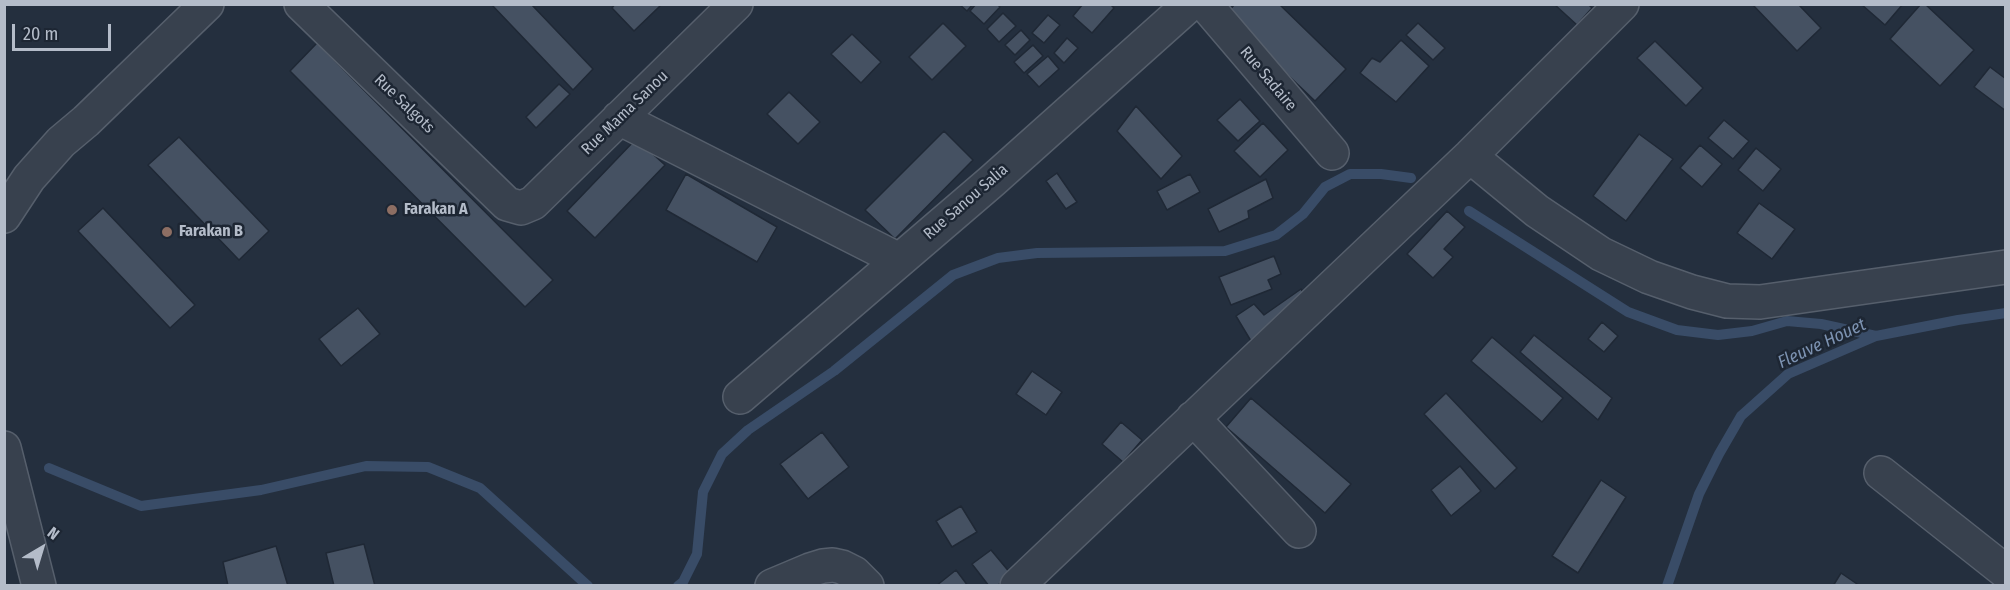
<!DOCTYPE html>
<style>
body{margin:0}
#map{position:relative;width:2010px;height:590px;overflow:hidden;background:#242f3e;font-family:"Fira Sans Condensed",sans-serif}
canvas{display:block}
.frame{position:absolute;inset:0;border:6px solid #b4bcc9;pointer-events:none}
.north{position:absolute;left:12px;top:518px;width:60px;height:60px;-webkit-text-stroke:4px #1d2633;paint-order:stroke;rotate:38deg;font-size:16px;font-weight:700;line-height:24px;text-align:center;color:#b4bcc9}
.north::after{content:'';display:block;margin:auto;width:21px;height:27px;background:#b4bcc9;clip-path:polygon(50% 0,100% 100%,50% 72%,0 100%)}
.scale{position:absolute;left:12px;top:24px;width:99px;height:27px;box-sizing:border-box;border:3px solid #b4bcc9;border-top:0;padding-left:8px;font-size:18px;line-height:21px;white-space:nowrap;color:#b4bcc9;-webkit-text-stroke:4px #1d2633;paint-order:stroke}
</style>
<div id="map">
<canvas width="2010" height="590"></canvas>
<div class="frame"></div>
<div class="north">N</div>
<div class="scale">20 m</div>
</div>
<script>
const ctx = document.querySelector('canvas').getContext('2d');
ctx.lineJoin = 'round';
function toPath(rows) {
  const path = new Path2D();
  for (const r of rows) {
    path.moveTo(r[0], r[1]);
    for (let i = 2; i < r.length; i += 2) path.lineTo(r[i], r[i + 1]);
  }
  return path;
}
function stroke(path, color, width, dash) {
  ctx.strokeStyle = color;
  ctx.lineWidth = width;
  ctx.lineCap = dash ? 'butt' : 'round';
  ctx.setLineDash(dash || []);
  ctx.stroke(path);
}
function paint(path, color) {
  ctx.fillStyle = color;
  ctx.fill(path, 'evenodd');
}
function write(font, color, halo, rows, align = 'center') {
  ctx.font = font + ' "Fira Sans Condensed",sans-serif';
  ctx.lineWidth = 5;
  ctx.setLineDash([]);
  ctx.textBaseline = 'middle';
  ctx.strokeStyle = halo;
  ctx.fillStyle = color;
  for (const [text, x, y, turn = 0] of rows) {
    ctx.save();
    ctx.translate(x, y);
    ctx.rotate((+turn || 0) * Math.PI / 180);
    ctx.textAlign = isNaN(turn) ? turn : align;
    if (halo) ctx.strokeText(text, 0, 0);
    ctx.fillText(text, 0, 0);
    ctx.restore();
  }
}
stroke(toPath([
 [1469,211,1628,312,1677,330,1718,335,1752,331,1787,321,1821,324,1876,336],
 [49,468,141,506,261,490,366,466,428,467,480,488,588,586],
 [678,586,683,582,697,554,703,492,722,454,748,430,834,371,953,275,998,258,1037,253,1225,251,1276,235,1303,214,1325,187,1350,174,1381,174,1411,178],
 [1667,586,1699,494,1719,454,1741,416,1788,374,1876,336,1958,320,2006,313]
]), '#394c67', 10);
const building = toPath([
 [491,4,531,4,593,69,573,90,491,4],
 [615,4,659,4,660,6,634,31,612,8,615,4],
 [959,4,973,4,967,11,959,4],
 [976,4,997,4,1000,7,984,24,970,11,976,4],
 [1083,4,1110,4,1114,8,1092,33,1073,16,1083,4],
 [1235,4,1279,4,1346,69,1315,101,1225,15,1235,4],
 [1554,4,1588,4,1592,8,1577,25,1554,4],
 [1752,4,1798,4,1821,28,1797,51,1752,4],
 [1861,4,1903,4,1885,25,1861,4],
 [1921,4,1925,4,1974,50,1940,86,1890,39,1921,4],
 [1003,13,1016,26,999,42,987,29,1003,13],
 [1048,15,1060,25,1044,43,1032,33,1048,15],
 [943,23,966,46,932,80,909,57,943,23],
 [1418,23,1445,48,1433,60,1406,35,1418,23],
 [1021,30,1030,40,1015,55,1005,45,1021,30],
 [852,34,881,62,861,83,831,54,852,34],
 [1067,38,1078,48,1064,63,1054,53,1067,38],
 [1401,40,1429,66,1396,102,1360,73,1372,58,1380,62,1401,40],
 [1655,41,1703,88,1686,106,1637,58,1655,41],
 [317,43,553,280,525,307,290,71,317,43],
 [1033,45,1043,56,1024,73,1014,62,1033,45],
 [1048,56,1059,69,1039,87,1027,74,1048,56],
 [1990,67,2006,79,2006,111,1974,87,1990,67],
 [559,84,570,94,536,128,526,117,559,84],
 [789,92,820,122,798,144,767,114,789,92],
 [1240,99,1260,121,1238,141,1217,120,1240,99],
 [1136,106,1182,156,1161,179,1117,131,1136,106],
 [1724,120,1749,141,1733,159,1708,138,1724,120],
 [1263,123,1288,150,1260,177,1234,151,1263,123],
 [944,131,973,160,895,239,865,210,944,131],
 [1639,134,1673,159,1626,221,1593,196,1639,134],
 [179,137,269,231,239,260,148,165,179,137],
 [636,139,665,165,595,238,567,211,636,139],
 [1700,145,1722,164,1702,187,1680,168,1700,145],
 [1756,148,1781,169,1763,191,1738,170,1756,148],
 [1057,173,1077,202,1066,209,1046,181,1057,173],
 [686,174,777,227,757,262,666,210,686,174],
 [1190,174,1200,192,1167,210,1157,191,1190,174],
 [1266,179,1273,198,1248,211,1249,218,1219,232,1208,209,1266,179],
 [1759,203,1795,229,1772,259,1737,233,1759,203],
 [103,208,195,305,170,328,78,231,103,208],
 [1447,211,1465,227,1444,249,1453,257,1433,278,1407,254,1447,211],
 [1274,256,1281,274,1268,280,1272,289,1231,305,1219,277,1274,256],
 [1301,289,1310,306,1254,346,1236,316,1254,304,1264,315,1301,289],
 [358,308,380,334,341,366,319,339,358,308],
 [1602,322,1618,336,1604,352,1588,339,1602,322],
 [1534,335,1612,398,1598,420,1520,352,1534,335],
 [1492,337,1563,398,1542,422,1471,361,1492,337],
 [1032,371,1062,392,1046,415,1016,394,1032,371],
 [1446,393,1517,468,1495,489,1424,414,1446,393],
 [1251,398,1351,484,1325,513,1226,427,1251,398],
 [1121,422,1142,440,1123,462,1102,444,1121,422],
 [822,432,849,467,808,499,780,464,822,432],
 [1460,466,1481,491,1451,516,1431,490,1460,466],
 [1601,480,1626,497,1578,573,1552,556,1601,480],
 [961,506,977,532,952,547,936,521,961,506],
 [364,544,375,586,334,586,326,553,364,544],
 [276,546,288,586,228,586,223,562,276,546],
 [991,550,1011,574,997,586,989,586,972,564,991,550],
 [956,570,968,586,936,586,956,570],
 [1841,573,1860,586,1833,586,1841,573]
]);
paint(building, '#455162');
stroke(building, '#1f2835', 1.5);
const street = toPath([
 [301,4,507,204,521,208,533,203,736,4],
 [1205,4,1332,153],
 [619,118,899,260],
 [1470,156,1537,211,1601,254,1649,277,1692,292,1727,301,1760,302,2006,267],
 [4,216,29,178,61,142,86,121,207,4],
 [740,397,992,181,1190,4],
 [1193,418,1299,531],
 [4,448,39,586],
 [1881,473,2006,572],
 [772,586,810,570,823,566,833,565,842,567,854,573,867,586],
 [1017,586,1470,156,1622,4]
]);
stroke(street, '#565f6c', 36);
stroke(street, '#38414e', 33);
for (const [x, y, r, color] of [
 [392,210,6,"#8d6e63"],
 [167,232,6,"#8d6e63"]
]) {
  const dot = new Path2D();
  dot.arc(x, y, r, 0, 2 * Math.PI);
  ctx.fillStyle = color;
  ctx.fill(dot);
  stroke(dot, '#1d2633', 2);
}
write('16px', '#b4bcc9', '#1d2633', [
 ["Rue Sadaire",1268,79,50],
 ["Rue Salgots",404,104,44],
 ["Rue Mama Sanou",625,113,-44],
 ["Rue Sanou Salia",966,202,-41]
]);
write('bold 16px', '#b4bcc9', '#1d2633', [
 ["Farakan A",404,210],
 ["Farakan B",179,232]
], 'left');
write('italic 18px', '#7c92b1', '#1d2633', [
 ["Fleuve Houet",1822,344,-25]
]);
</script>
